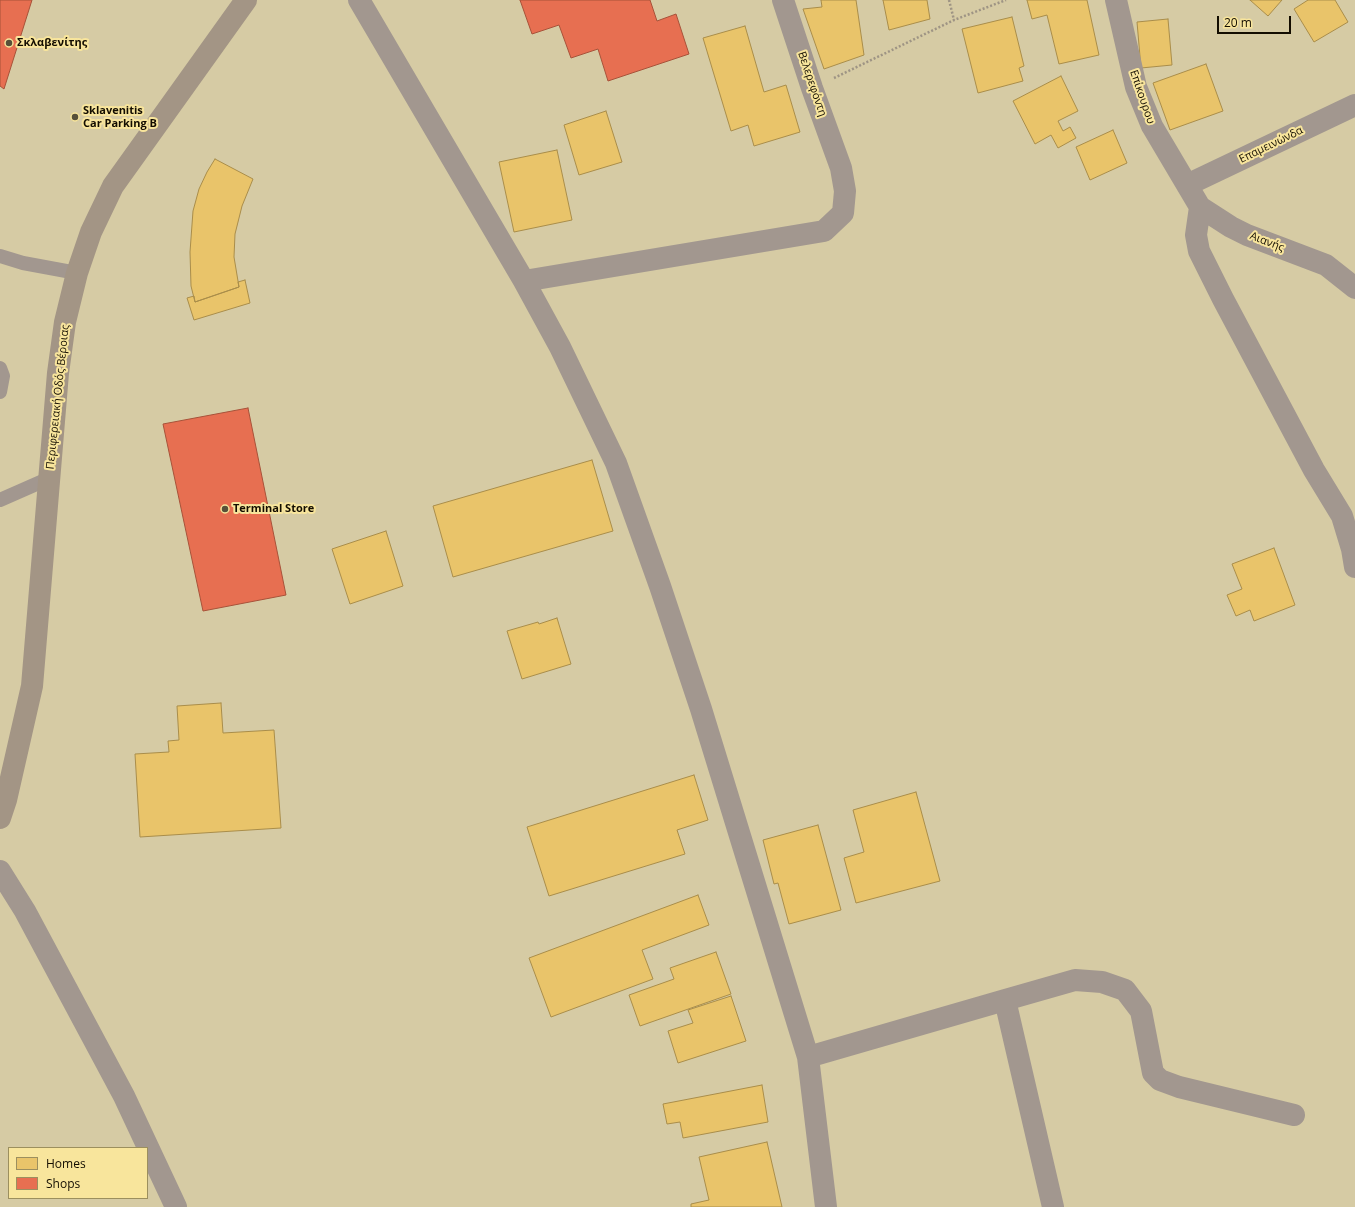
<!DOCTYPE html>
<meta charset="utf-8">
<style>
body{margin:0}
#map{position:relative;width:1355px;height:1207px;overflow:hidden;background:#d6cba4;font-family:"Open Sans",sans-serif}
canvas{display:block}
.legend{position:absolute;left:8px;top:1147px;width:140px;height:52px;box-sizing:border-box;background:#f8e59c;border:1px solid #9c8f5e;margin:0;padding:5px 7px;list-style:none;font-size:12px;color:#130d00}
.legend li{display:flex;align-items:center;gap:8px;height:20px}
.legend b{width:20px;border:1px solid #9c8f5e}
.scale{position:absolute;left:1217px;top:16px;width:74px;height:18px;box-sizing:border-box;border:2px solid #130d00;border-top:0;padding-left:5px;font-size:12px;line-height:14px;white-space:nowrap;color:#130d00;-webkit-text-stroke:3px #f8e59c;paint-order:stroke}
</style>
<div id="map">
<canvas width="1355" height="1207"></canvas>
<ul class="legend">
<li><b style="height:11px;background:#e9c46a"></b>Homes</li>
<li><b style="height:11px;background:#e76f51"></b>Shops</li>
</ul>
<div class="scale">20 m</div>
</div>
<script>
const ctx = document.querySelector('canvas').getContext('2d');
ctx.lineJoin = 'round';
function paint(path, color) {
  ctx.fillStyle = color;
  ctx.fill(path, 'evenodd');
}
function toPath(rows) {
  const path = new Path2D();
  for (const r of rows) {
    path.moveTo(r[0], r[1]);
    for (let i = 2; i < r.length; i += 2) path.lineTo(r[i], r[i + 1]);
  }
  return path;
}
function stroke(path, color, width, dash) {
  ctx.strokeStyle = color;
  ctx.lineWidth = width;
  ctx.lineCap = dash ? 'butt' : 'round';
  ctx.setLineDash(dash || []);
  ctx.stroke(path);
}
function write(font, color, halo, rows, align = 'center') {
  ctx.font = font + ' "Open Sans",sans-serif';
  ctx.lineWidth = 4;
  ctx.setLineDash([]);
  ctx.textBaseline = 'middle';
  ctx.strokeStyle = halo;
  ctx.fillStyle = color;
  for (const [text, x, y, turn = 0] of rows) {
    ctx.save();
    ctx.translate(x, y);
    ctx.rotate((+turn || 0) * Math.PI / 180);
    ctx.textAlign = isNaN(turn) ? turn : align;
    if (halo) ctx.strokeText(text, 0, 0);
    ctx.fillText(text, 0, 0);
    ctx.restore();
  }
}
const homes = toPath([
 [821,0,856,0,864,55,824,69,803,9,822,7,821,0],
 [883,0,927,0,930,19,889,30,883,0],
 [1027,0,1087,0,1099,55,1059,64,1047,15,1032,19,1027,0],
 [1250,0,1282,0,1268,16,1250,0],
 [1308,0,1335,0,1348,22,1314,42,1294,9,1308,0],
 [1012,17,1024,66,1019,68,1023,81,978,93,962,29,1012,17],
 [1168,19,1172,65,1141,68,1137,22,1168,19],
 [745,26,764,92,786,85,800,132,754,146,748,125,731,131,703,38,745,26],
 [1206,64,1223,111,1170,130,1153,83,1206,64],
 [1061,76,1078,111,1058,121,1063,131,1070,127,1076,138,1058,148,1051,135,1035,144,1013,101,1061,76],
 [606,111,622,162,579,175,564,125,606,111],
 [1113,130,1127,163,1090,180,1076,147,1113,130],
 [557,150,572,220,514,232,499,162,557,150],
 [215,159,253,179,242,206,235,234,234,257,239,287,195,302,191,286,190,252,193,211,199,189,207,172,215,159],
 [245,280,250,303,194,320,187,298,194,296,195,302,239,287,238,282,245,280],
 [592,460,613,531,453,577,433,506,592,460],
 [386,531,403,586,350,604,332,549,386,531],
 [1274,548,1295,605,1254,621,1250,610,1236,616,1227,595,1242,589,1232,564,1274,548],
 [557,618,571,664,522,679,507,631,538,622,539,624,557,618],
 [221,703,223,733,274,730,281,828,140,837,135,754,169,752,168,741,179,740,177,706,221,703],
 [694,775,708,820,677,830,685,854,549,896,527,827,694,775],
 [916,792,940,881,856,903,844,858,864,852,853,810,916,792],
 [818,825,841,910,789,924,778,883,774,884,763,840,818,825],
 [698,895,709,925,642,950,653,979,551,1017,529,958,698,895],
 [716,952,731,994,640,1026,629,995,674,979,670,968,716,952],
 [731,996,746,1041,678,1063,668,1031,693,1023,688,1010,731,996],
 [762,1085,768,1122,683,1138,680,1122,667,1124,663,1104,762,1085],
 [767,1142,782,1207,691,1207,691,1204,709,1200,699,1157,767,1142]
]);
paint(homes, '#e9c46a');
stroke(homes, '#a98d4a', 1);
const shops = toPath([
 [0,0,32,0,4,89,0,86,0,0],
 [520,0,650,0,657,21,676,14,689,54,608,81,598,49,571,58,559,25,532,34,520,0],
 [248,408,286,595,203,611,163,424,248,408]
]);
paint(shops, '#e76f51');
stroke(shops, '#a75239', 1);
stroke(toPath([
 [949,0,954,20],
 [834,78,954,20,1006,0]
]), '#9e9484', 2.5, [2, 2]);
stroke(toPath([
 [0,256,23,263,77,273],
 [0,368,3,376,0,392],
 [0,500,50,478]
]), '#a2978f', 14);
stroke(toPath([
 [359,0,524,281,560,347,616,463,660,586,701,709,808,1057,826,1207],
 [1116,0,1136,87,1152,126,1200,207,1231,227,1247,235,1326,265,1355,288],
 [1187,185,1355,105],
 [1200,207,1196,235,1199,251,1223,299,1314,470,1342,516,1352,549,1355,567],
 [524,281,824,231,843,213,845,191,841,168,812,88,783,0],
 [0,871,25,911,124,1096,176,1207],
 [1005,1000,1075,980,1102,982,1125,990,1141,1011,1153,1073,1160,1080,1179,1087,1294,1115],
 [808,1057,1005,1000,1053,1207]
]), '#a2978f', 22);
stroke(toPath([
 [0,818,6,800,32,686,58,373,65,322,77,273,91,232,113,186,246,0]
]), '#a39585', 22);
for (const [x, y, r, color] of [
 [9,43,4,"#575039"],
 [75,117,4,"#575039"],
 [225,509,4,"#575039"]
]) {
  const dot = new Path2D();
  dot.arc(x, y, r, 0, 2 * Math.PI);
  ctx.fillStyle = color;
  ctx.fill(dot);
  stroke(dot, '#f8e59c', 1.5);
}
write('bold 11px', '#130d00', '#f8e59c', [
 ["Σκλαβενίτης",17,43],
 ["Sklavenitis",83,111],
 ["Car Parking B",83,124],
 ["Terminal Store",233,509]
], 'left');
write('11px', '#130d00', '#f8e59c', [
 ["Βελερεφόντη",812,84,71],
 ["Επίκουρου",1142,97,71],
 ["Επαμεινώνδα",1271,145,-26],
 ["Αιανής",1267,242,21],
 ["Περιφερειακή Οδός Βέροιας",58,397,-84]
]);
</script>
